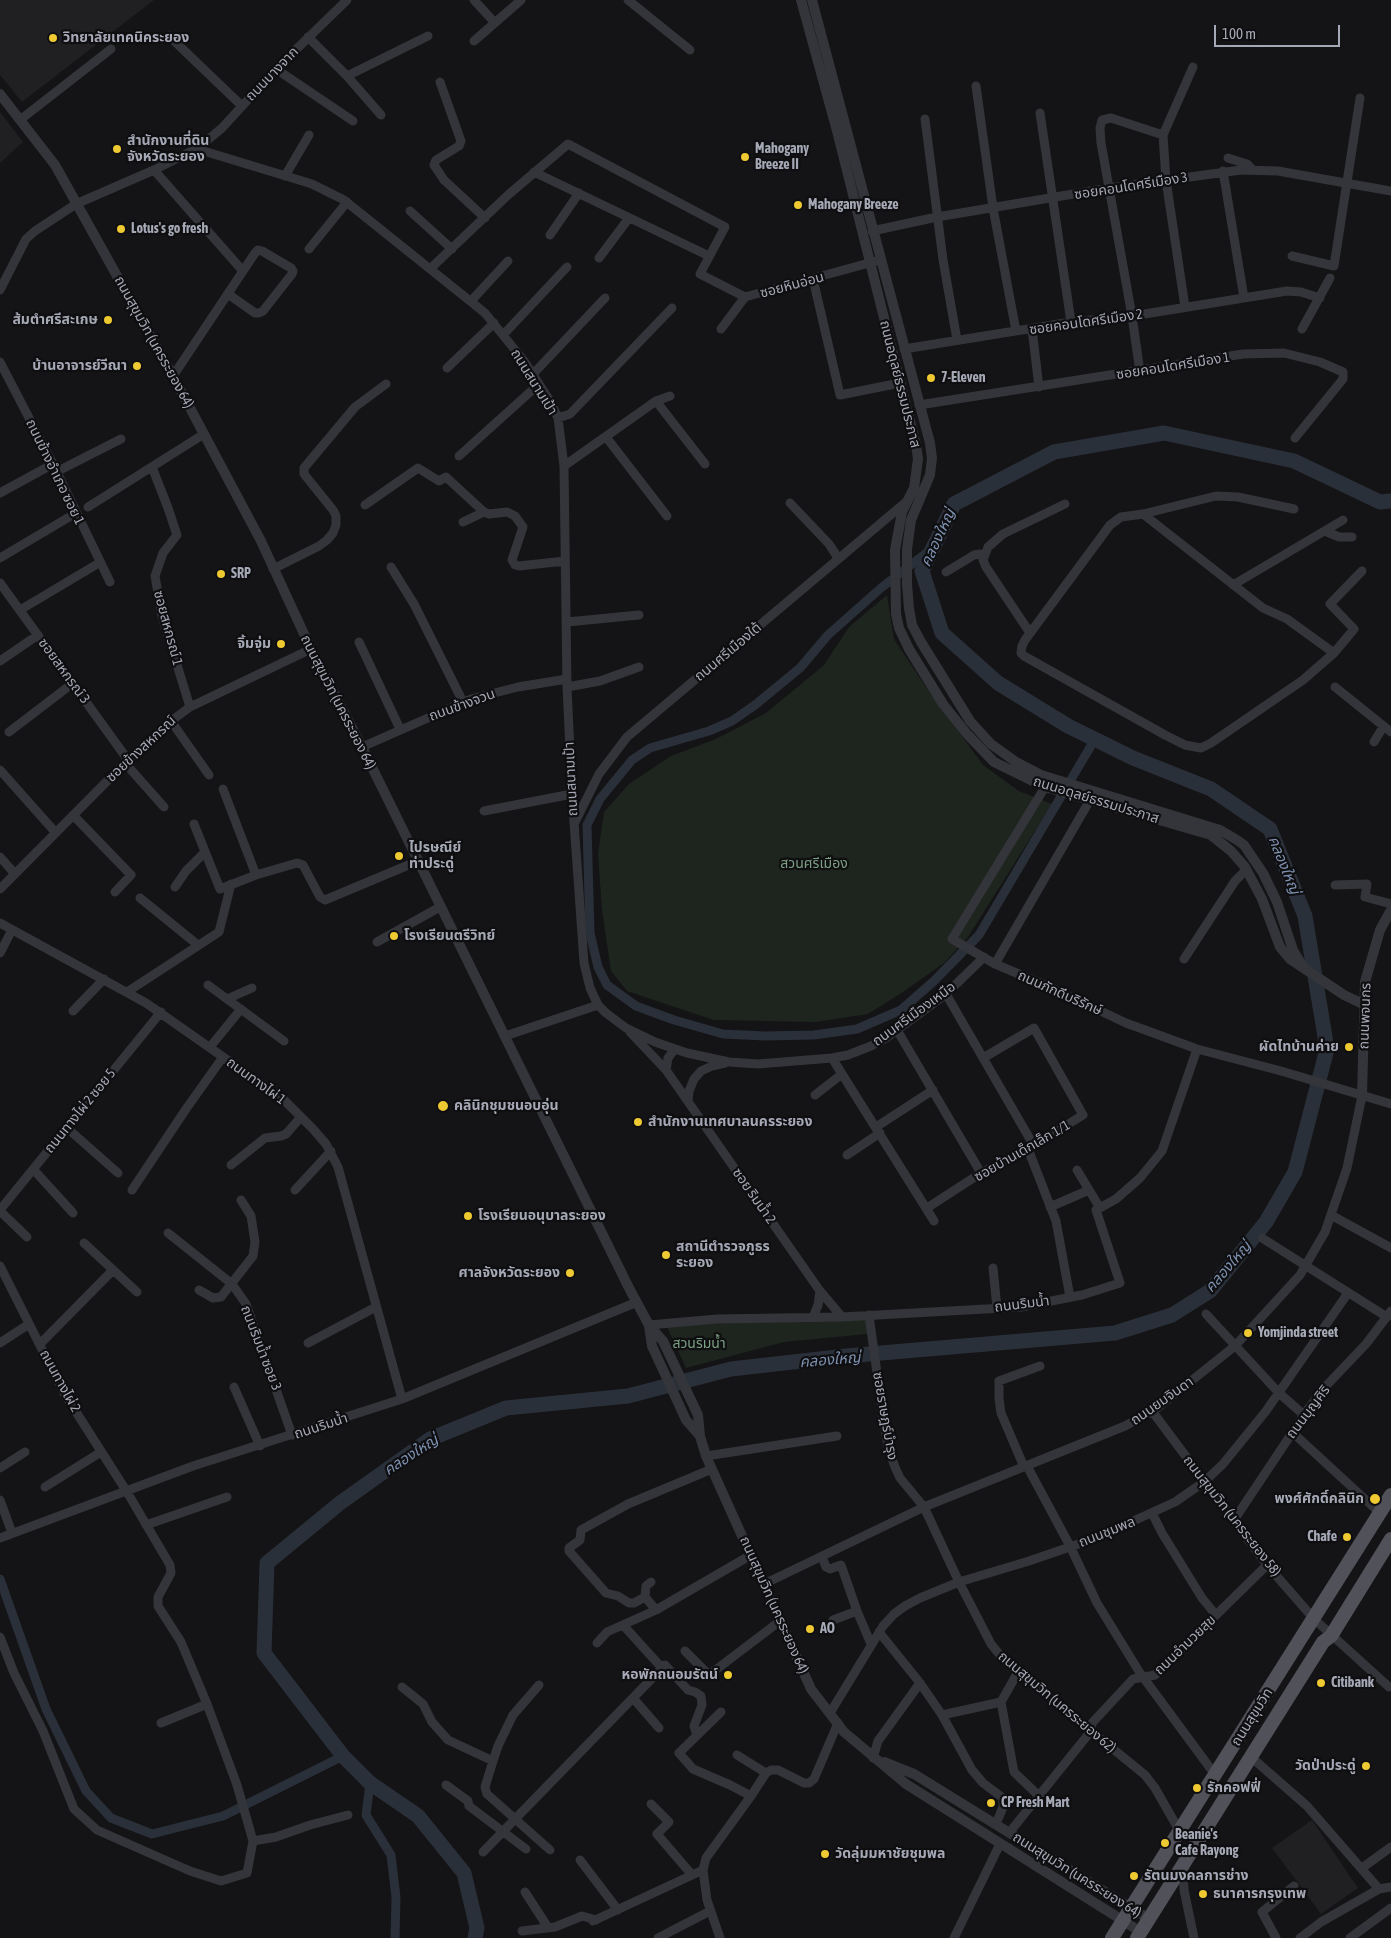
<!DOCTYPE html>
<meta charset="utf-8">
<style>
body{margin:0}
#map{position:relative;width:1391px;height:1938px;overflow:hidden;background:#141315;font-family:"Asap Condensed",sans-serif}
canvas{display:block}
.scale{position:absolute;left:1214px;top:25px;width:126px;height:22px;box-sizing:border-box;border:2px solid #a5a8b5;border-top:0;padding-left:6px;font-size:15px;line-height:18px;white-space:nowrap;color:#a5a8b5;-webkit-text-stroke:4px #0f0e10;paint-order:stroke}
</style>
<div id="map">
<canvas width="1391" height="1938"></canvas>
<div class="scale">100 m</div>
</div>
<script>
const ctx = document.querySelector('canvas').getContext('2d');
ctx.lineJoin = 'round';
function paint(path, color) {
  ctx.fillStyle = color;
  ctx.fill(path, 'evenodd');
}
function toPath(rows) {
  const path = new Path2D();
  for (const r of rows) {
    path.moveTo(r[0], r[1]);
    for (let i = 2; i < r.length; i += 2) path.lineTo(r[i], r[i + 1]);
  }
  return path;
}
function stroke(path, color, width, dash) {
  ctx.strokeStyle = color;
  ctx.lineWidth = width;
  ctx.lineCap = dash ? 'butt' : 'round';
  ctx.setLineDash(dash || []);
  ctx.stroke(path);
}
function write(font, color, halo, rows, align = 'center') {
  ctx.font = font + ' "Asap Condensed","Noto Sans Thai",sans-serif';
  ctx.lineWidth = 4.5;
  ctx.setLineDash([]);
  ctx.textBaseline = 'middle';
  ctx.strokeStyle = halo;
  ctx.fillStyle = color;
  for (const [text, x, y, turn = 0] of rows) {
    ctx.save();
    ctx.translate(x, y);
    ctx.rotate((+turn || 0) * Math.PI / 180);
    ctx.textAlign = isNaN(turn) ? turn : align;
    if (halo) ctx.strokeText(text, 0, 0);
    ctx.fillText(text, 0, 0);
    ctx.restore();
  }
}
paint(toPath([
 [0,0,154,0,22,102,0,75],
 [0,112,23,142,0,163],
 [1312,1820,1358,1888,1321,1914,1272,1848]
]), '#201f22');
paint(toPath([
 [887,595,894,639,926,687,983,765,1019,791,1052,804,968,937,944,963,903,992,868,1014,816,1022,714,1020,627,991,611,971,602,910,598,854,604,812,629,784,671,756,716,739,766,713,824,665,849,627],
 [867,1318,867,1334,784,1342,686,1368,667,1327,722,1322]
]), '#1e251f');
stroke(toPath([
 [934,547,881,588,828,635,800,668,755,705,732,721,709,731,650,748,632,760,600,799,587,825,590,933,598,967,607,985,636,1006,674,1020,723,1034,765,1036,814,1035,857,1029,901,1010,934,981,979,935,1095,739],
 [0,1579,46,1709,86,1791,111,1818,152,1834,223,1816,343,1756],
 [370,1783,366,1815,391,1855,396,1897,395,1938]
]), '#2a3039', 9);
stroke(toPath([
 [475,1938,477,1928,464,1873,418,1816,370,1783,343,1756,264,1653,267,1563,340,1503,430,1439,506,1408,628,1396,731,1369,846,1356,1115,1333,1172,1315,1210,1291,1266,1222,1295,1172,1327,1049,1305,916,1270,829,1211,789,1133,758,1068,726,998,683,942,633,922,571,954,504,1054,452,1164,433,1294,461,1380,502,1391,501]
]), '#2a3039', 15);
stroke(toPath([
 [474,0,495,23],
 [628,0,690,50],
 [169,36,242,106],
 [308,37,347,76,381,115],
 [474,41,521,0],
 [276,69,353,121],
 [347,76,428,36],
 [440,82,461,141,459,146,436,160,434,165,444,180,485,218],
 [976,86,993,208,1016,331],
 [1040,113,1071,322],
 [925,119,943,260,957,340],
 [20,120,111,49],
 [198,148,207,152,312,184,344,200,485,313,524,361,550,401,558,418,564,466,567,687,572,794,584,963,590,988,598,1005,606,1013,626,1028,655,1042,687,1053,729,1062,758,1064,832,1058,848,1055,871,1046,886,1038,946,994,984,957],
 [1228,158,1247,164,1253,170],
 [154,170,242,270],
 [1223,171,1244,298],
 [534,172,709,256],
 [285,176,309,135],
 [410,211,452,249],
 [872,231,937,217,1109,188,1241,170,1278,171,1391,191],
 [550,235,579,193],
 [309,249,347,202],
 [1292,256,1334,266,1360,98],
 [599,258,629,218],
 [431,268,508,195,568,144,725,227,700,274,745,297,880,260],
 [813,279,840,395,900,383],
 [0,290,26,239,35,231,76,204,154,170,198,148,222,128,276,69,347,0],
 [471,301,508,261],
 [1185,307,1166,180,1163,135,1193,67],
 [721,329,745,297],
 [1032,329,1039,387],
 [1302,329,1330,278],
 [503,335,567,267],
 [904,349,1071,322,1132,316,1287,291,1301,292,1320,298],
 [0,362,53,464,110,582],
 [447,368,494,323],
 [1140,372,1132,316,1101,143,1100,128,1102,120,1111,118,1163,135],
 [533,374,605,298],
 [173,376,255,253,258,250,262,251,291,268,293,271,292,274,263,311,259,313,255,313,228,294],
 [656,401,705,464],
 [919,405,1243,354,1284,353,1320,362,1343,372,1343,379,1295,438],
 [558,418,570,414,672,308],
 [606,437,667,516],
 [459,456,539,384],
 [564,466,656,401,670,396],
 [152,467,168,508,177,535,163,553,155,576,162,616,190,707],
 [56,472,121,439],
 [0,493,53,464],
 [790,503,829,544,838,558],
 [365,505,418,468,439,481,446,477,484,512,489,514,507,512,515,516,523,527,512,560,515,565,519,566,565,561],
 [88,507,204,434],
 [1294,509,1238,497,1216,496,1143,514,1121,517,1110,525,1025,640,1022,646,1021,653,1024,656,1165,735,1185,745,1201,748,1211,743,1303,680,1334,653,1354,629,1330,604,1362,571],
 [1143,514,1263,608,1287,619,1334,653],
 [463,522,484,512],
 [1325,531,1339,537,1352,537],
 [0,558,76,513],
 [391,567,414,604,463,702],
 [273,569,319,546,327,540,333,533,336,525,336,516,333,510,304,474,304,468,355,407,386,384],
 [946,572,974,555,980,554,984,557],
 [0,583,128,760],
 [1233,585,1343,520],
 [20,610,99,563],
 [567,622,639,615],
 [1030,633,986,567,983,560,988,547,1003,534,1065,504],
 [359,642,400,729],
 [0,661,38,635],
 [567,687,600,681,639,667],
 [1335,687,1391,732],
 [171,721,209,775],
 [9,732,73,683],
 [1374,742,1383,727],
 [362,747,471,699,518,687,567,679],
 [125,763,164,807],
 [0,770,56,833],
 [1045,787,952,939,995,964,1052,988,1126,1023,1197,1049,1281,1071,1391,1104],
 [223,789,256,875],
 [484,811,572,794],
 [73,815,131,875,115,892],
 [194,824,220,889,256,875,297,863,303,865,320,897,325,900,418,861],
 [574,824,599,774,627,737,906,502],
 [0,857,15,874],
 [1335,885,1367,884,1365,897,1391,904],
 [175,887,186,871,205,852],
 [0,889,128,760,171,721,190,707,311,649],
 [140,898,198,945],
 [0,923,146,1003,283,1099,313,1129,326,1144,338,1167,402,1399],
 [377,942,440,907],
 [0,953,12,930],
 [1184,959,1235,881,1246,870],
 [995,964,1090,800],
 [208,985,284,1041],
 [127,992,219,932,231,884],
 [946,994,1034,1146],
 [227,999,252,988],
 [73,1011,104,979],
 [897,1030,981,1173],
 [630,1032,666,1070,820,1291,842,1317],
 [505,1036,598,1005],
 [210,1047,241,1009],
 [832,1058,934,1221],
 [666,1070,668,1058,674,1050],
 [815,1095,842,1074],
 [688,1101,689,1091,694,1079,701,1071,712,1066,725,1063],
 [876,1127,933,1090],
 [67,1128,118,1173],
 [1028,1149,1056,1221,1070,1297],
 [847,1155,880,1133],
 [231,1165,265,1138,281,1136,286,1134,301,1117],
 [33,1169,73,1213],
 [1077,1170,1100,1208],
 [132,1190,186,1109,223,1057],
 [295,1190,331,1151],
 [1050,1207,1089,1190],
 [927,1208,981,1173,1028,1149,1083,1115,1034,1028,983,1058],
 [0,1210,161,1012],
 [0,1211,27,1237],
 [1331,1215,1391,1248],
 [168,1233,232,1284,246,1304,292,1435],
 [1262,1238,1387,1317],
 [84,1243,137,1292],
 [0,1266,64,1393,127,1492,170,1565,171,1573,158,1597,158,1606,181,1642,207,1704,161,1723],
 [993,1268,997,1308],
 [199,1290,213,1298,221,1297,253,1256,255,1242,251,1216,241,1200],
 [1206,1314,1279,1393,1304,1415],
 [869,1315,884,1424,889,1451,895,1467,900,1478,924,1507,959,1582,991,1644,1004,1660,1145,1775,1155,1788,1179,1830],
 [813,1317,818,1305,820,1291],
 [649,1325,717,1319,842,1317,1021,1307,1082,1295,1120,1283,1096,1210,1116,1199,1140,1178,1162,1151,1197,1049],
 [0,1343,29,1324],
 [308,1343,376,1307],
 [40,1344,112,1271],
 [234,1387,260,1446],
 [1152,1411,1267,1565,1314,1619,1389,1687],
 [1292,1432,1380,1513],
 [706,1456,837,1436],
 [1027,1466,1070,1546,1097,1603,1140,1673,1216,1776],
 [1024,1467,1001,1413,999,1399,999,1381,1040,1366],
 [0,1468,25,1452],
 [45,1487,101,1452],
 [0,1500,12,1533],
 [1152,1513,1162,1533,1202,1598,1216,1615],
 [1234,1520,1308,1409,1326,1386,1366,1344,1391,1311],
 [146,1525,227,1497],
 [0,1538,193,1466,402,1399,637,1302],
 [822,1557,826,1567,830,1569,841,1565,857,1611,871,1644],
 [764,1584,924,1507,1125,1426,1156,1409,1235,1346,1300,1275,1325,1232,1347,1168,1362,1096],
 [645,1597,646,1586,651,1582],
 [656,1610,645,1597,634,1603,629,1603,618,1596,606,1593,569,1551,569,1548,580,1540,581,1530,628,1504,712,1469],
 [833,1620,857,1611],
 [623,1625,662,1668],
 [879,1632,920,1683,942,1715,972,1770,983,1783,1003,1798,1003,1807,996,1824],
 [0,1637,14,1673,43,1731,74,1809,97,1830,190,1871,221,1881,247,1873,253,1841,237,1785,207,1704],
 [597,1643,607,1632,656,1610,751,1555],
 [685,1651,709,1675,780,1621],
 [1018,1672,1001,1702,1014,1772,1039,1796],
 [402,1687,423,1704,432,1722,448,1740,493,1761,485,1787,487,1794,550,1850],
 [633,1698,659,1728],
 [721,1712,679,1753,693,1769,730,1785,751,1796],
 [830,1713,883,1626,894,1614,905,1606,920,1598,959,1582,1029,1561,1096,1538,1175,1502,1204,1482,1223,1464,1266,1411,1348,1293],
 [942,1715,1001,1702],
 [737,1755,766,1773],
 [1251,1757,1307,1806,1379,1889],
 [873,1758,878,1741,920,1683],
 [493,1761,498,1746,513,1715,539,1685],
 [446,1785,468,1801,469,1806,526,1849],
 [651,1804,669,1822,657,1834,692,1875],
 [1009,1833,1091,1731,1092,1723,1133,1679,1155,1675,1267,1565],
 [253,1841,276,1837,310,1825,348,1815],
 [483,1852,665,1665,688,1690,695,1692,701,1696,702,1705,694,1726,697,1735],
 [580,1860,618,1910],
 [1183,1866,1184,1890,1194,1938],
 [1362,1868,1391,1847],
 [525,1892,547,1926],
 [593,1921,703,1870],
 [522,1931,555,1927,582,1916,596,1920],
 [658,1938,710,1911],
 [720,1938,707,1900,703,1870,706,1858,751,1796,766,1773,771,1770,778,1770,804,1783,809,1783,814,1779,838,1723],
 [954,1938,1000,1844],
 [1276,1938,1262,1912,1294,1886],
 [1300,1938,1321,1922,1379,1889,1391,1887],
 [1350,1938,1391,1908]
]), '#34353a', 9);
stroke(toPath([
 [801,0,837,131,916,445,918,459,914,488,902,512,895,550,896,614,899,628,909,649,943,704,967,734,994,762,1045,787,1211,835,1231,851,1245,867,1262,899,1280,947,1290,959,1344,995,1365,1005],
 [812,0,930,443,932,458,930,475,911,520,907,549,907,584,909,608,912,625,921,642,970,721,991,744,1016,762,1041,775,1220,830,1237,840,1244,845,1263,873,1277,902,1293,950,1302,965],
 [0,94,55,165,173,376,261,541,311,649,362,747,630,1290,649,1325,663,1341,698,1415,700,1436,706,1456,811,1689,844,1732,906,1784,1141,1932],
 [1362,1096,1365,982,1380,930,1391,910],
 [649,1326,652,1346,686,1420,700,1436],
 [884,1762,914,1774,1149,1919]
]), '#34353a', 10);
stroke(toPath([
 [1112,1938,1391,1495],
 [1137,1938,1323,1642,1331,1636,1391,1539]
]), '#515159', 14);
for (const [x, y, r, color] of [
 [53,38,5,"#eec932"],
 [117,149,5,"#eec932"],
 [745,157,5,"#eec932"],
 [798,205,5,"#eec932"],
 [121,229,5,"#eec932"],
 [108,320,5,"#eec932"],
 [137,366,5,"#eec932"],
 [931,378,5,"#eec932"],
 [221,574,5,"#eec932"],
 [281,644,5,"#eec932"],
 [399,856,5,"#eec932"],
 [394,936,5,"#eec932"],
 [1349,1047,5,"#eec932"],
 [443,1106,6,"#eec932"],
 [638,1122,5,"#eec932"],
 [468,1216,5,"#eec932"],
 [666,1255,5,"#eec932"],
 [570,1273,5,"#eec932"],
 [1248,1333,5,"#eec932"],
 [1375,1499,6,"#eec932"],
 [1347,1537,5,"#eec932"],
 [810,1629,5,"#eec932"],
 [728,1675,5,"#eec932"],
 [1321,1683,5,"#eec932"],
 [1366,1766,5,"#eec932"],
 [1197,1788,5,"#eec932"],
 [991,1803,5,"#eec932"],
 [1165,1843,5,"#eec932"],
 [825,1854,5,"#eec932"],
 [1134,1876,5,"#eec932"],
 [1203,1894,5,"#eec932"]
]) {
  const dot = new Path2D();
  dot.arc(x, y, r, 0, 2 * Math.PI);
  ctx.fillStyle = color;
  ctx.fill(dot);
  stroke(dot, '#0f0e10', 2);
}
write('bold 14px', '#a5a8b5', '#0f0e10', [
 ["วิทยาลัยเทคนิคระยอง",63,38],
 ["สำนักงานที่ดิน",127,141],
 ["จังหวัดระยอง",127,157],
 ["Mahogany",755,149],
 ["Breeze II",755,165],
 ["Mahogany Breeze",808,205],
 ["Lotus's go fresh",131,229],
 ["ส้มตำศรีสะเกษ",98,320,"right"],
 ["บ้านอาจารย์วีณา",127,366,"right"],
 ["7-Eleven",941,378],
 ["SRP",231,574],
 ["จิ้มจุ่ม",271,644,"right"],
 ["ไปรษณีย์",409,848],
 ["ท่าประดู่",409,864],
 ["โรงเรียนตรีวิทย์",404,936],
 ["ผัดไทบ้านค่าย",1339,1047,"right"],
 ["คลินิกชุมชนอบอุ่น",454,1106],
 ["สำนักงานเทศบาลนครระยอง",648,1122],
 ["โรงเรียนอนุบาลระยอง",478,1216],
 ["สถานีตำรวจภูธร",676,1247],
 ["ระยอง",676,1263],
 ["ศาลจังหวัดระยอง",560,1273,"right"],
 ["Yomjinda street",1258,1333],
 ["พงศ์ศักดิ์คลินิก",1364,1499,"right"],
 ["Chafe",1337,1537,"right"],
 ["AO",820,1629],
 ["หอพักถนอมรัตน์",718,1675,"right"],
 ["Citibank",1331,1683],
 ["วัดป่าประดู่",1356,1766,"right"],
 ["รักคอฟฟี่",1207,1788],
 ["CP Fresh Mart",1001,1803],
 ["Beanie's",1175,1835],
 ["Cafe Rayong",1175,1851],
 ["วัดลุ่มมหาชัยชุมพล",835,1854],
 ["รัตนมงคลการช่าง",1144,1876],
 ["ธนาคารกรุงเทพ",1213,1894]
], 'left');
write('14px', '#a5a8b5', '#0f0e10', [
 ["ถนนบางจาก",272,74,-46],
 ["ซอยคอนโดศรีเมือง 3",1131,186,-9],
 ["ซอยหินอ่อน",792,285,-15],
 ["ซอยคอนโดศรีเมือง 2",1086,322,-8],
 ["ถนนสุขุมวิท (นครระยอง 64)",154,342,61],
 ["ซอยคอนโดศรีเมือง 1",1173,366,-9],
 ["ถนนสนามเป้า",534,382,58],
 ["ถนนอดุลย์ธรรมประภาส",900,384,76],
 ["ถนนข้างอำเภอ ซอย 1",55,472,64],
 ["ซอยสหกรณ์ 1",168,628,75],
 ["ถนนศรีเมืองใต้",728,652,-40],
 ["ซอยสหกรณ์ 3",64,671,54],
 ["ถนนสุขุมวิท (นครระยอง 64)",338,702,63],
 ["ถนนข้างจวน",462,705,-20],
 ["ซอยข้างสหกรณ์",141,749,-43],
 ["ถนนสนามเป้า",571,779,-93],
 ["ถนนอดุลย์ธรรมประภาส",1096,800,17],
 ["ถนนภักดีบริรักษ์",1060,993,24],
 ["ถนนศรีเมืองเหนือ",914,1014,-36],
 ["ถนนพจนกร",1365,1016,-88],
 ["ถนนทางไผ่ 1",256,1081,36],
 ["ถนนทางไผ่ 2 ซอย 5",80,1111,-51],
 ["ซอยบ้านเด็กเล็ก 1/1",1022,1151,-30],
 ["ซอย ริมน้ำ 2",754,1196,55],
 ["ถนนริมน้ำ",1022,1304,-7],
 ["ถนนริมน้ำ ซอย 3",261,1348,69],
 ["ถนนทางไผ่ 2",60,1381,61],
 ["ถนนยมจินดา",1162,1401,-35],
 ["ถนนบุญศิริ",1308,1412,-53],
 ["ซอยราษฎร์บำรุง",885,1416,80],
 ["ถนนริมน้ำ",321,1426,-18],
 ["ถนนสุขุมวิท (นครระยอง 58)",1232,1516,52],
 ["ถนนชุมพล",1107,1532,-22],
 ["ถนนสุขุมวิท (นครระยอง 64)",774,1605,66],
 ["ถนนอำนวยสุข",1185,1645,-44],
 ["ถนนสุขุมวิท (นครระยอง 62)",1057,1702,40],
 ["ถนนสุขุมวิท",1252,1717,-58],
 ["ถนนสุขุมวิท (นครระยอง 64)",1077,1875,32]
]);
write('14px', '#7ca084', '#0f0e10', [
 ["สวนศรีเมือง",814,864],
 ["สวนริมน้ำ",699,1344]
]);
write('italic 15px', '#7d91b0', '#0f0e10', [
 ["คลองใหญ่",938,538,-65],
 ["คลองใหญ่",1284,865,68],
 ["คลองใหญ่",1228,1267,-49],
 ["คลองใหญ่",830,1360,-5],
 ["คลองใหญ่",411,1455,-33]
]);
</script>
